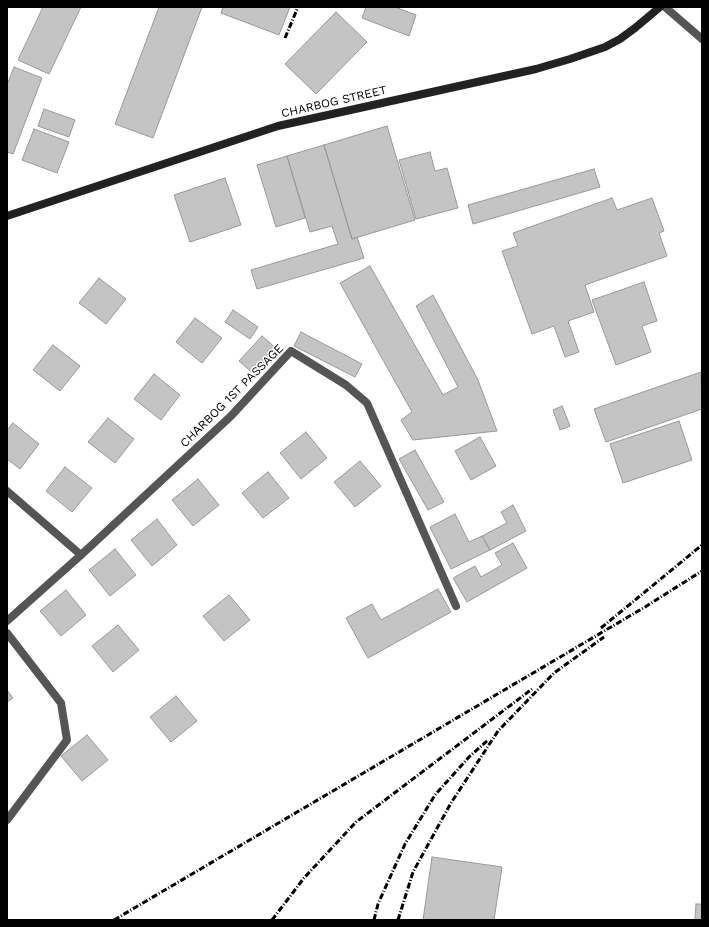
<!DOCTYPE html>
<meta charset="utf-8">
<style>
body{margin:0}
#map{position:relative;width:709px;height:927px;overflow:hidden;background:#fff;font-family:"Work Sans",sans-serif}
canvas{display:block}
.frame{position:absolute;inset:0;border:8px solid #000;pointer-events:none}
</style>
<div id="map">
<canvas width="709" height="927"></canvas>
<div class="frame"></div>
</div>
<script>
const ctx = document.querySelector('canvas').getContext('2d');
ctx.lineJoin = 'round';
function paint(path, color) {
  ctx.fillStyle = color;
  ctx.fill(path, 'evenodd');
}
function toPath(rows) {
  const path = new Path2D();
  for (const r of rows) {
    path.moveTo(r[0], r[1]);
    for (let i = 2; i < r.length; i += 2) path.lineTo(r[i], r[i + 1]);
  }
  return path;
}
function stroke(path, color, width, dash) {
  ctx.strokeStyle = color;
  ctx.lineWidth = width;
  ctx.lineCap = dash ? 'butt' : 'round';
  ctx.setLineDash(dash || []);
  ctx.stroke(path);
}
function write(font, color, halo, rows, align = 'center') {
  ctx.font = font + ' "Work Sans",sans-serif';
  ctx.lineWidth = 3;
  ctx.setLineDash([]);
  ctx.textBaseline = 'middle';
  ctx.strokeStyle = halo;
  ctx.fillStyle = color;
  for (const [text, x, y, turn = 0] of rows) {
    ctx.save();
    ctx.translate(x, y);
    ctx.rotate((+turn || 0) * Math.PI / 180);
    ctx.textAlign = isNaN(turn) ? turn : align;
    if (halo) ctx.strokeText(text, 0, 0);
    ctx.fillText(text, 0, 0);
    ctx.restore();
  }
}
const building = toPath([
 [43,7,81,7,49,74,18,60,43,7],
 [159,7,202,7,153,138,115,124,159,7],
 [223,7,290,7,279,35,221,13,223,7],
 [366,7,395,7,416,15,409,36,362,18,366,7],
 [336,12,367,42,316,94,285,64,336,12],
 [14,67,42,78,13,154,7,152,7,85,14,67],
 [44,109,75,120,69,137,38,126,44,109],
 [387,126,415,220,352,239,324,145,387,126],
 [34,129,69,142,57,173,22,160,34,129],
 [324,145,352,239,357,237,364,258,257,289,251,270,338,244,332,226,310,232,287,156,324,145],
 [430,152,435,171,447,168,458,208,416,219,399,160,430,152],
 [287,156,305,218,276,227,257,165,287,156],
 [594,169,600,187,473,224,468,205,594,169],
 [225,178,241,225,190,242,174,195,225,178],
 [612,198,617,210,652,198,664,231,659,233,667,256,585,285,594,312,568,321,579,352,565,357,554,326,532,334,502,251,518,246,513,233,612,198],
 [370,266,443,395,458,387,416,306,433,295,478,380,497,431,413,440,401,420,412,412,340,283,370,266],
 [99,278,126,299,106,324,79,303,99,278],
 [644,282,657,321,642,326,651,352,616,365,592,300,644,282],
 [233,310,258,327,250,339,225,322,233,310],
 [195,318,222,338,202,363,176,342,195,318],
 [301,332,362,364,355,377,294,346,301,332],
 [262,336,278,350,255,375,239,361,262,336],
 [53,345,80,366,60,391,33,370,53,345],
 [701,372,702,409,606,442,594,409,701,372],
 [154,374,180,395,161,420,134,399,154,374],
 [562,406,570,426,560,430,553,410,562,406],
 [108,418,134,439,115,463,88,442,108,418],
 [679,421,692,460,623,483,610,444,679,421],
 [13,423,39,444,20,469,7,459,7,430,13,423],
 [306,432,327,458,301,479,280,453,306,432],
 [480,437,496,466,471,480,455,451,480,437],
 [415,450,444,502,428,510,399,459,415,450],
 [360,461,381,486,355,507,334,482,360,461],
 [65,467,92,488,72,512,46,491,65,467],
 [268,472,289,498,263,518,242,493,268,472],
 [198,479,219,505,193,526,172,500,198,479],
 [513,505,526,531,490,550,482,536,507,523,501,512,513,505],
 [455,514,469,542,482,536,490,550,451,569,430,527,455,514],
 [157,519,177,545,152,566,131,540,157,519],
 [513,543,527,568,467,602,453,578,475,566,481,577,502,565,495,553,513,543],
 [115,549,136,575,110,596,89,570,115,549],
 [438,589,451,612,368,658,346,618,372,604,381,620,438,589],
 [66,590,86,615,61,636,40,611,66,590],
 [229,595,250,620,224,641,203,616,229,595],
 [118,625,139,650,113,672,92,646,118,625],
 [7,690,13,698,7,702,7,690],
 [176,696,197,721,171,742,150,717,176,696],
 [87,735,108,760,82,781,61,756,87,735],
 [432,857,502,867,494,920,423,920,432,857],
 [696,904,702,904,702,920,695,920,696,904]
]);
paint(building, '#c4c4c4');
stroke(building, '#999', 1);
stroke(toPath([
 [665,7,702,39],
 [7,633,61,703,67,740,7,820]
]), '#555', 8);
stroke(toPath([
 [7,491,81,555],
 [7,621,81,555,231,416,291,351,346,385,367,403,456,606]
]), '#555', 8);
stroke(toPath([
 [7,216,278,126,536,69,570,59,605,47,620,39,635,28,660,7]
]), '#222', 8);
stroke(toPath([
 [285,38,298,7],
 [601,628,702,545],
 [114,920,645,607,702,571],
 [272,920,304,878,356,822,532,689],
 [374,920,378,904,405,844,435,795,469,757,488,740],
 [398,920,413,872,451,803,498,731,554,673,604,637]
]), '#000', 3, [6, 2, 1, 2]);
write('12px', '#000', '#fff', [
 ["CHARBOG STREET",334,102,-13],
 ["CHАRBOG 1ST PASSAGE",232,396,-45]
]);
</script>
